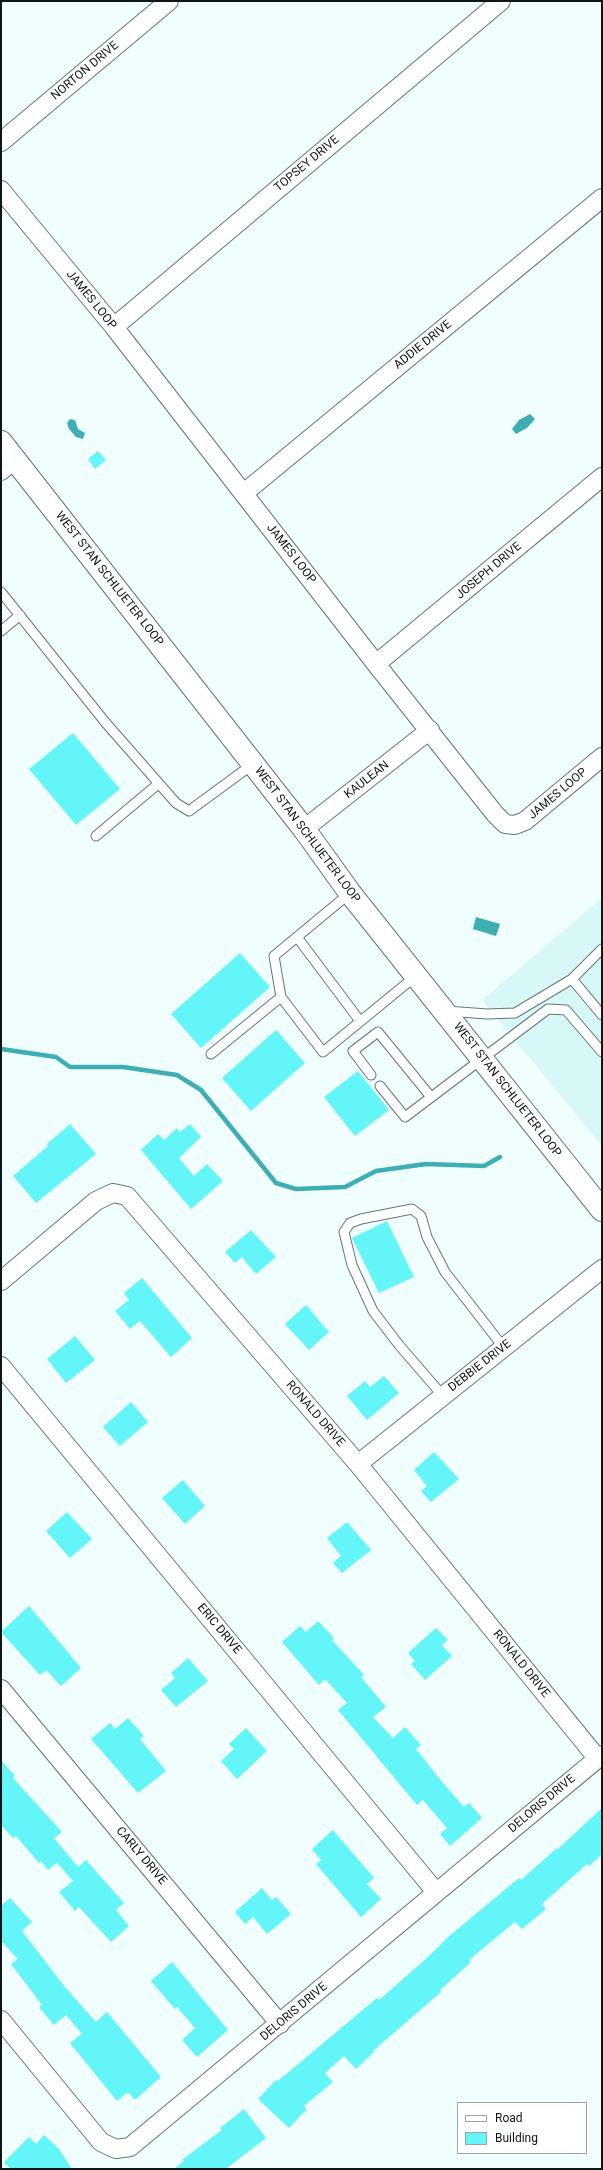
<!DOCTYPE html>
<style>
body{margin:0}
#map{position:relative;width:603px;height:2170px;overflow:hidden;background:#f0fefe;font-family:Roboto,sans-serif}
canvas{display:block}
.frame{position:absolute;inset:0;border:2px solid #0f1617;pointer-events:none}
.legend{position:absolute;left:457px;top:2102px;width:130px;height:52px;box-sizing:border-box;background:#fff;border:1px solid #9fa2a2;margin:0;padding:5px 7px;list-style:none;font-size:12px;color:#0f1617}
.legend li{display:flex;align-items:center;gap:8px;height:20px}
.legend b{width:20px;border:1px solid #9fa2a2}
</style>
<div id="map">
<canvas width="603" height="2170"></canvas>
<div class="frame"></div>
<ul class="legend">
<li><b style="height:5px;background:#fff"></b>Road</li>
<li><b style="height:11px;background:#64f5f9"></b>Building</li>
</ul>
</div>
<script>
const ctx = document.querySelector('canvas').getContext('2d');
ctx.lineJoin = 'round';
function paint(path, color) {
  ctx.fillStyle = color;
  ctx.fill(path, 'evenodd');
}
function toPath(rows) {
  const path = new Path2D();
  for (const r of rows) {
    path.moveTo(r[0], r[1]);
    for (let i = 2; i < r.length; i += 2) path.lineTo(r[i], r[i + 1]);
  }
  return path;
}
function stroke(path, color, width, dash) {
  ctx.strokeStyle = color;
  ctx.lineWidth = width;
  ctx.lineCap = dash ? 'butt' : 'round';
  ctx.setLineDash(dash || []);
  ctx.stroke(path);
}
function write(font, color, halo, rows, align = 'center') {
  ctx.font = font + ' Roboto,sans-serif';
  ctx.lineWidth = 3.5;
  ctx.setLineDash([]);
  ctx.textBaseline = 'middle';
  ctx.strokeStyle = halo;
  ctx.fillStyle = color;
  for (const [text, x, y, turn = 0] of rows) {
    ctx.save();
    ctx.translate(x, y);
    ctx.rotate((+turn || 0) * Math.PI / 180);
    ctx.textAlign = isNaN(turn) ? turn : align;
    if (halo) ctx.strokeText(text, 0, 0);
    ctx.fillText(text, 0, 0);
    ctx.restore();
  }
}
paint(toPath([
 [602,898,602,1146,482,1000]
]), '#d8f8f8');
paint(toPath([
 [530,414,535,419,527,428,516,434,512,429,519,420],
 [70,419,75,420,78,429,85,433,83,439,76,437,69,429,67,423],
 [476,917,500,924,496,936,473,929]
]), '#3faeb2');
stroke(toPath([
 [1,1049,56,1057,70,1067,123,1067,177,1075,201,1090,276,1183,296,1189,345,1187,376,1171,426,1164,484,1166,500,1157]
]), '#3faeb2', 4.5);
paint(toPath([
 [98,451,106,460,95,469,88,459],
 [73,733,120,789,76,825,29,769],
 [240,953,270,987,201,1048,171,1014],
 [276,1030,305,1063,251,1111,222,1078],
 [358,1071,389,1110,355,1136,324,1097],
 [70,1124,96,1154,36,1203,13,1176,48,1146,47,1144],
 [190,1124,201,1137,179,1158,194,1176,207,1164,223,1181,191,1209,141,1150,158,1134,164,1140,177,1128,180,1132],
 [387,1221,414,1277,379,1293,352,1238],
 [251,1230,276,1257,256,1274,242,1257,235,1263,225,1252],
 [142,1278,192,1338,171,1357,140,1321,130,1329,115,1311,129,1300,124,1293],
 [306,1305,329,1332,309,1350,285,1324],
 [75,1336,95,1360,66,1383,47,1359],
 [384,1376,399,1393,367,1420,347,1396,365,1381,370,1387],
 [131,1402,148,1422,120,1446,103,1427],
 [434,1452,459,1479,431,1502,421,1491,427,1486,414,1470],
 [183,1480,205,1506,185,1524,162,1498],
 [67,1512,92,1539,70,1558,46,1531],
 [347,1522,371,1550,342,1573,333,1563,341,1556,327,1538],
 [29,1606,81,1668,61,1686,46,1670,40,1675,1,1632],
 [318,1621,334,1638,332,1640,364,1675,361,1677,386,1707,373,1717,393,1738,405,1727,421,1745,416,1749,443,1783,464,1807,469,1803,482,1818,450,1846,440,1834,447,1828,423,1800,417,1805,338,1710,347,1703,325,1679,319,1685,282,1642,300,1626,306,1632],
 [436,1628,448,1640,442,1645,452,1656,425,1680,411,1664,415,1661,408,1653],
 [188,1658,208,1681,176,1707,161,1690,175,1678,171,1673],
 [128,1718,144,1736,140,1739,166,1771,138,1793,91,1739,110,1723,115,1729],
 [246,1728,267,1751,237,1779,221,1761,234,1749,229,1744],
 [1,1760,15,1776,13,1778,62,1832,54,1838,78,1867,86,1860,124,1903,116,1910,129,1926,111,1942,79,1907,75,1911,59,1892,73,1881,57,1863,48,1870,41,1861,39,1863,16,1836,13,1838,1,1825],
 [602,1808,602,1854,589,1866,587,1864,542,1904,546,1909,522,1929,515,1922,469,1960,471,1962,440,1990,441,1992,373,2051,374,2052,356,2069,344,2056,325,2073,333,2082,304,2106,307,2109,289,2128,258,2099,276,2080,278,2081,377,1998,379,2000,427,1958,448,1937,519,1878,521,1880,557,1848,558,1849],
 [333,1830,374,1878,367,1884,381,1899,361,1917,316,1864,321,1860,312,1849],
 [262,1888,272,1900,276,1897,291,1914,267,1934,253,1917,245,1924,235,1912],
 [10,1898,32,1922,22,1931,64,1986,96,2022,107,2012,161,2077,135,2100,128,2092,117,2101,70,2043,82,2034,66,2015,54,2025,39,2007,42,2005,11,1964,18,1959,1,1941,1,1906],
 [172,1962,228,2030,197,2057,182,2040,195,2028,177,2007,175,2009,151,1981],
 [244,2109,266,2138,226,2169,174,2169,184,2161,183,2159,222,2130,220,2128],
 [44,2135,59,2149,72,2169,10,2169,4,2162,29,2137,36,2144]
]), '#64f5f9');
const lane = toPath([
 [1,592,105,722,176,803,189,811,253,764],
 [1,631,20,615],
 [96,836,158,784],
 [350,893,274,956,281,997,323,1052,417,975],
 [297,937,360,1021],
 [572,979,602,1015],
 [447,1011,487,1014,515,1013,572,979,602,949],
 [211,1054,281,997],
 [371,1075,353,1051,378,1032,431,1097],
 [380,1086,405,1117,548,1009,566,1010,602,1052],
 [443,1396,399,1345,373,1311,352,1265,344,1232,350,1223,361,1219,412,1209,421,1216,427,1237,445,1272,504,1348]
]);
const street = toPath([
 [1,142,169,1],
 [1,190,114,327,376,664,495,814,505,824,515,825,525,821,602,757],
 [114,327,501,1],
 [1,471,15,459],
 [244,493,602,198],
 [376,664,602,477],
 [304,829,430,730],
 [1,1281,96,1201,113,1193,127,1196,358,1464,598,1759],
 [1,1366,436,1892],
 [358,1464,602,1269],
 [1,1689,280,2024],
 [1,2020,101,2142,116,2149,130,2147,602,1755]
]);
const secondary = toPath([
 [1,442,304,829,350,893,602,1210]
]);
stroke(lane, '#637778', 11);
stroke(street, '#637778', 20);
stroke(secondary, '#637778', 24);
stroke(lane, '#fff', 9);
stroke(street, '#fff', 18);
stroke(secondary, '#fff', 22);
write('12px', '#0f1617', '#fff', [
 ["NORTON DRIVE",85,71,-40],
 ["TOPSEY DRIVE",307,164,-40],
 ["JAMES LOOP",91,300,51],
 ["ADDIE DRIVE",423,345,-39],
 ["JAMES LOOP",291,554,52],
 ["JOSEPH DRIVE",489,571,-40],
 ["WEST STAN SCHLUETER LOOP",109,579,52],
 ["KAULEAN",367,780,-38],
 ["JAMES LOOP",558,794,-40],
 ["WEST STAN SCHLUETER LOOP",307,835,53],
 ["WEST STAN SCHLUETER LOOP",507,1090,52],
 ["DEBBIE DRIVE",480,1366,-38],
 ["RONALD DRIVE",315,1414,49],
 ["ERIC DRIVE",219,1629,50],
 ["RONALD DRIVE",521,1664,51],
 ["DELORIS DRIVE",542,1804,-40],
 ["CARLY DRIVE",141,1856,50],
 ["DELORIS DRIVE",294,2012,-40]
]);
</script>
